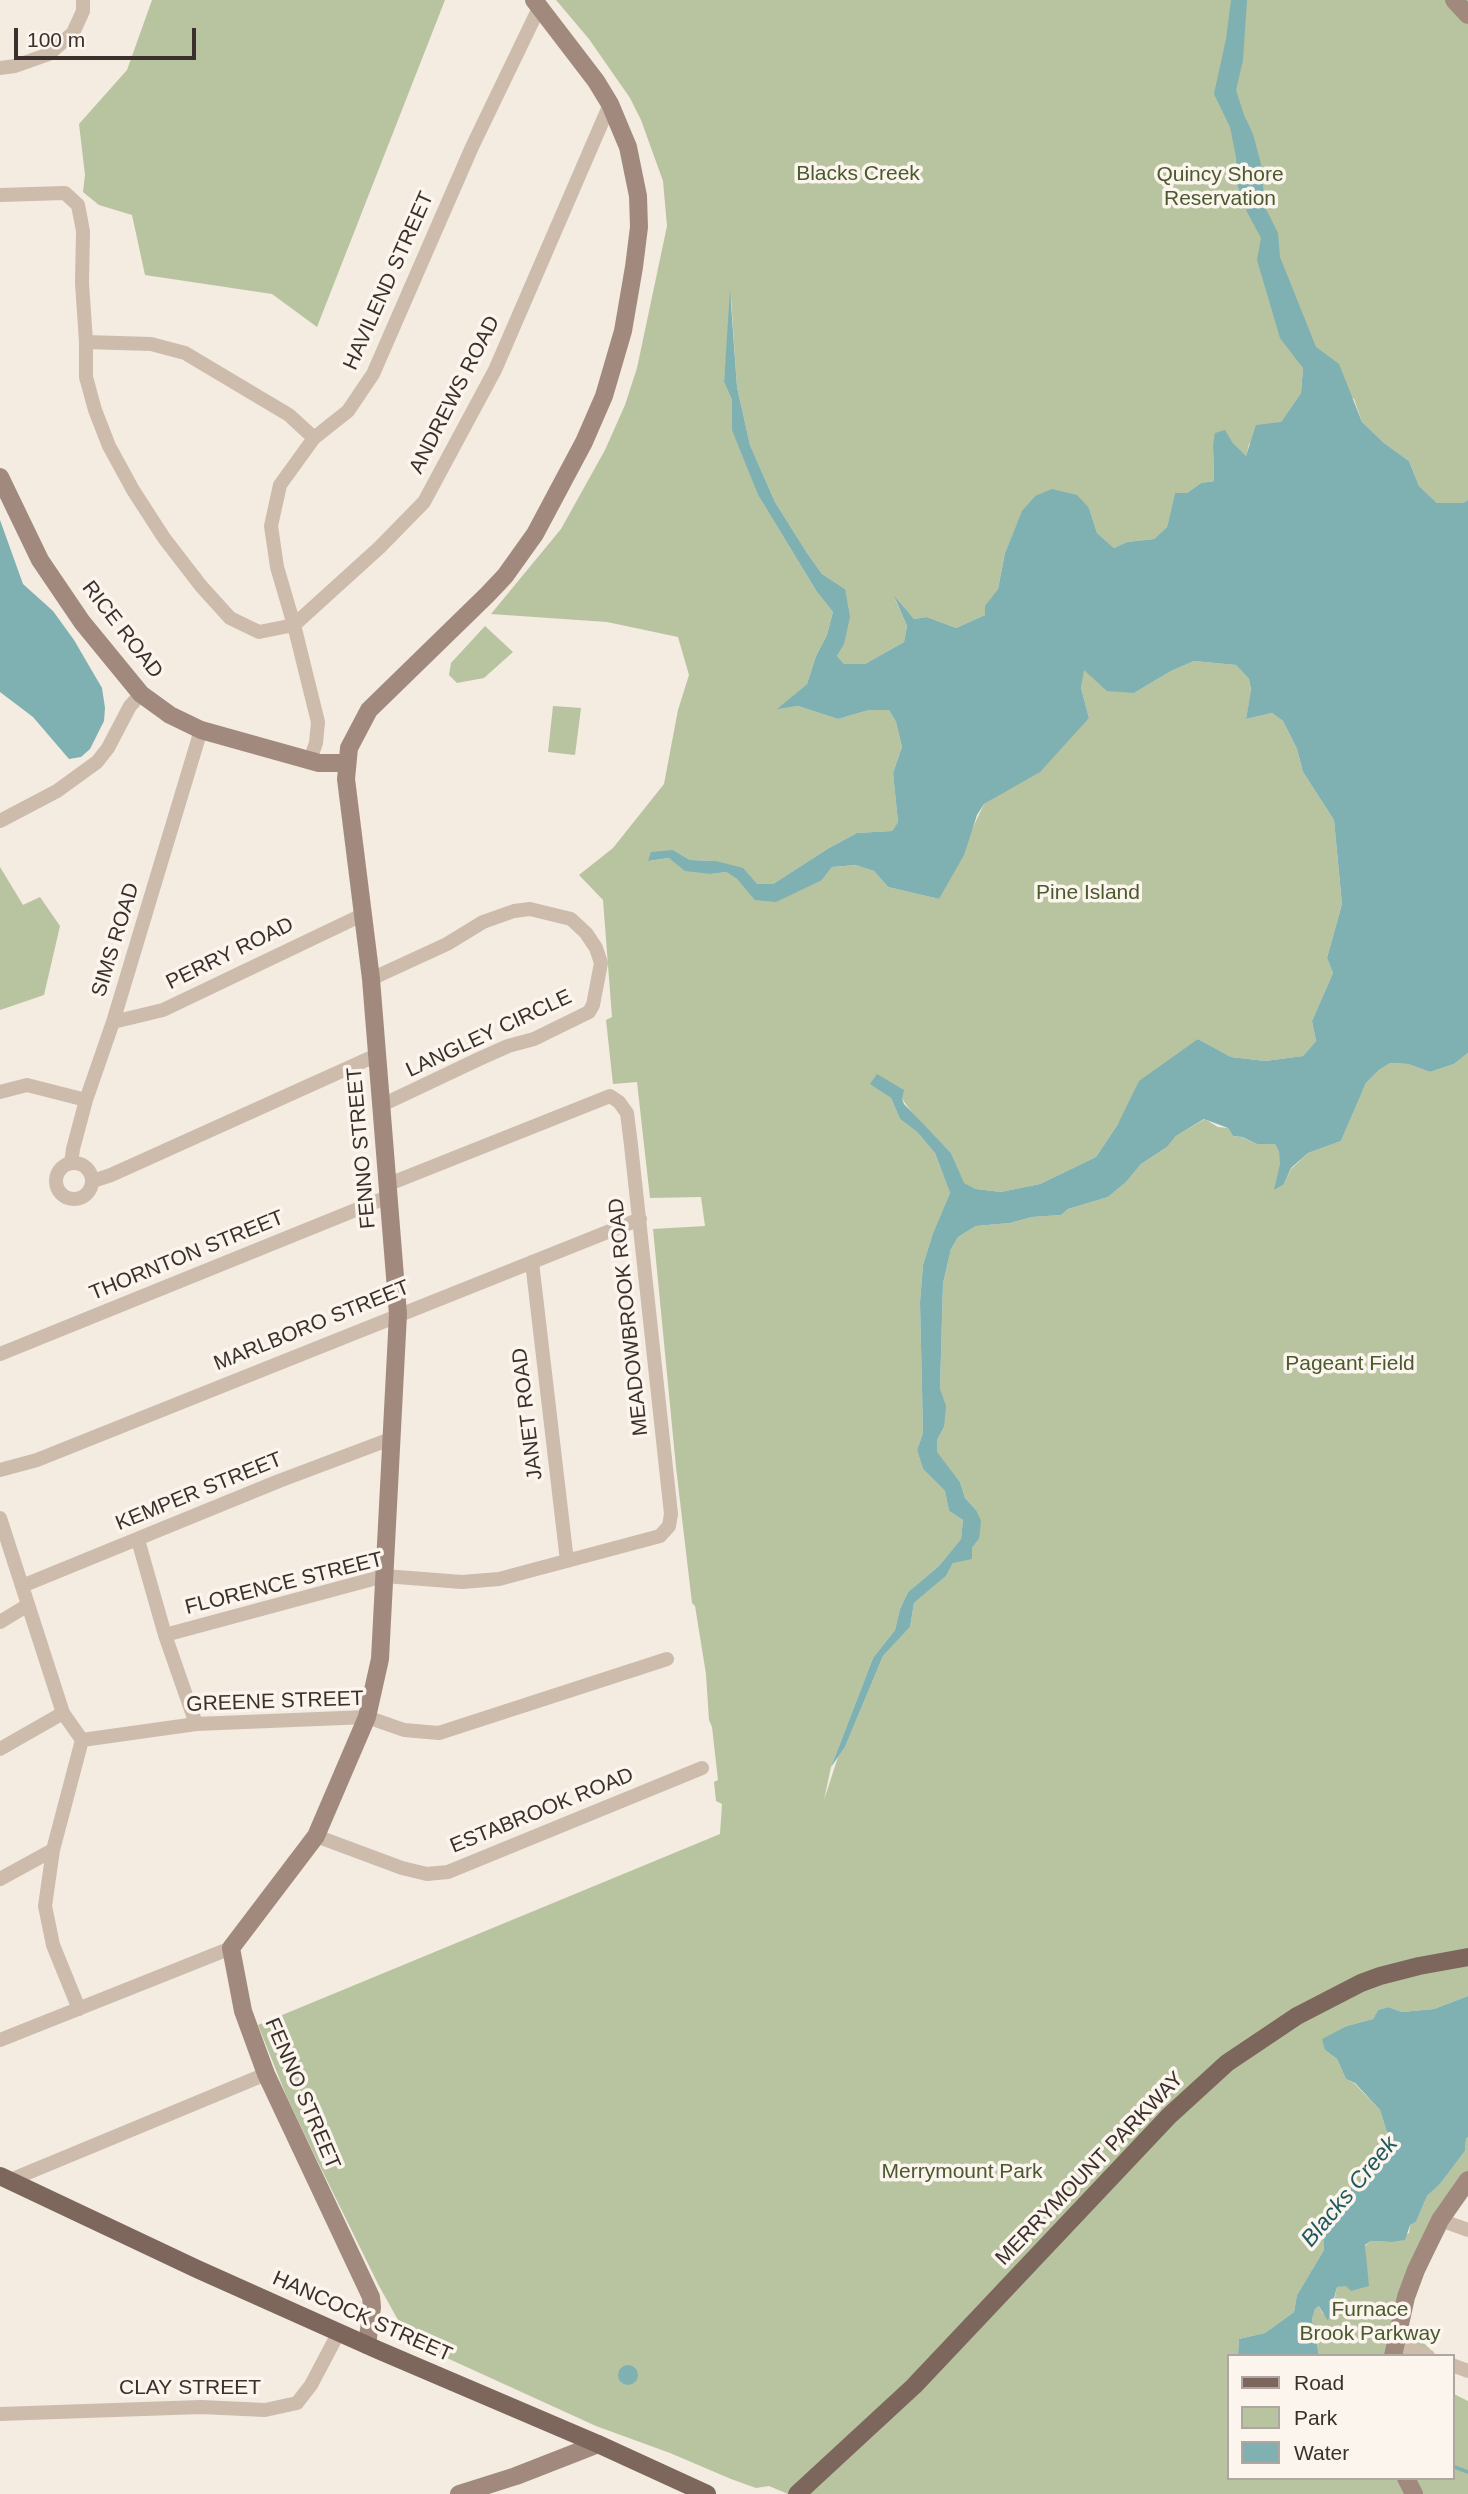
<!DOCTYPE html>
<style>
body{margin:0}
#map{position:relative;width:1468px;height:2494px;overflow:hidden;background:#f4ebe1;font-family:Arial,sans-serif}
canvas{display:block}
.legend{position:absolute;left:1227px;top:2354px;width:228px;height:126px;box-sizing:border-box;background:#fbf5ee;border:2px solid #aea6a0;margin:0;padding:9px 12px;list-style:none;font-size:21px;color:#3b302b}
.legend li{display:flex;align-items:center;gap:14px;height:35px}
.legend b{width:35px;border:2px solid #aea6a0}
.scale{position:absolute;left:14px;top:28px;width:182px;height:32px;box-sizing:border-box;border:4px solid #3b302b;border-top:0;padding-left:9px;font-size:21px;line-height:24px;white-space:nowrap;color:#3b302b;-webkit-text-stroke:5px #fbf5ee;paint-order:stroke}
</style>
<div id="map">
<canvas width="1468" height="2494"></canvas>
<ul class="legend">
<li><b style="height:9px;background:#7d675c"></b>Road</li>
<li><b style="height:19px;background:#b8c4a0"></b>Park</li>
<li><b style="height:19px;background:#7fb0b2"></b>Water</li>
</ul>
<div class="scale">100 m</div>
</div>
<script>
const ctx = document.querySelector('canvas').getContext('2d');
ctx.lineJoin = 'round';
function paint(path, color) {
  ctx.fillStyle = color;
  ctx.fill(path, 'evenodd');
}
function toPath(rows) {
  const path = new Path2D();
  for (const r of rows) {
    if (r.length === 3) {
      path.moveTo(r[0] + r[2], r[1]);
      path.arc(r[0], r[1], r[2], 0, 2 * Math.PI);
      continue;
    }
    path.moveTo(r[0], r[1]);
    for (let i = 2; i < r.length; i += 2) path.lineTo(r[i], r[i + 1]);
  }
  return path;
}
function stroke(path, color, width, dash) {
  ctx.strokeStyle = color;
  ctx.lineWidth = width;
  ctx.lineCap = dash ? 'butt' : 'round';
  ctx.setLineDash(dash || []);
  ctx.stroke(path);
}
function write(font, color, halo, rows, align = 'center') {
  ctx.font = font + ' Arial,sans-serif';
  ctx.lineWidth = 7;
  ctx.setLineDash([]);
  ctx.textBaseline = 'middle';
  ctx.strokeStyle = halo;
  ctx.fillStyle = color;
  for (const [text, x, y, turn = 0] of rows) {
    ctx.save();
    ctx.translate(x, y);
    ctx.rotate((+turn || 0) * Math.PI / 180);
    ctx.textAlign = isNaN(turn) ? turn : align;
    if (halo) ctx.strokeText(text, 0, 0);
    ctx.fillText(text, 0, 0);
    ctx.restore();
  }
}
paint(toPath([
 [152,0,445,0,317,327,272,294,145,275,132,215,99,205,83,192,85,175,79,124,127,70],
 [556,0,1468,0,1468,500,1463,503,1437,503,1419,486,1409,461,1384,443,1362,422,1354,399,1303,368,1301,393,1281,422,1249,444,1246,457,1233,443,1225,431,1213,445,1214,481,1201,483,1187,493,1175,493,1167,527,1154,539,1127,542,1114,548,1097,533,1089,508,1035,496,1022,512,1005,553,998,589,986,606,985,615,956,628,927,617,914,619,895,599,907,626,904,642,865,664,844,664,837,656,844,643,845,589,822,574,807,553,775,502,750,445,737,387,731,298,724,382,732,400,733,430,758,495,817,592,833,612,827,635,816,656,807,684,779,708,798,706,838,719,869,710,889,710,896,722,902,747,893,773,898,822,892,831,857,833,829,848,773,884,757,884,716,861,690,860,673,850,649,861,669,858,711,874,726,872,737,879,745,887,822,880,832,867,857,865,874,871,888,887,939,899,984,804,997,796,1089,718,1081,688,1083,669,1134,693,1171,671,1194,661,1236,665,1249,679,1251,691,1246,719,1272,713,1283,721,1297,749,1303,772,1334,820,1342,904,1327,958,1333,973,1312,1021,1316,1041,1303,1056,1265,1061,1231,1057,1198,1039,1118,1124,1096,1157,1040,1184,1001,1192,976,1189,963,1183,951,1153,916,1118,902,1099,871,1084,891,1098,900,1119,917,1132,935,1153,950,1193,933,1233,923,1265,920,1302,923,1433,917,1450,923,1469,945,1491,949,1511,963,1520,961,1539,939,1566,908,1592,900,1609,895,1630,873,1658,831,1767,824,1800,838,1757,845,1747,883,1656,910,1627,914,1603,946,1576,953,1563,972,1548,979,1539,976,1510,965,1498,960,1482,937,1453,937,1440,944,1427,940,1389,943,1283,951,1249,958,1237,976,1226,1010,1223,1032,1217,1061,1215,1068,1209,1108,1197,1126,1182,1141,1164,1167,1147,1176,1136,1205,1119,1218,1127,1228,1128,1233,1136,1241,1137,1257,1144,1275,1144,1279,1152,1284,1184,1291,1169,1308,1153,1341,1141,1366,1083,1379,1070,1390,1063,1408,1064,1430,1072,1454,1064,1468,1053,1468,1996,1434,2009,1402,2012,1388,2007,1378,2010,1373,2019,1347,2026,1325,2050,1337,2059,1346,2079,1354,2083,1380,2110,1390,2142,1358,2183,1345,2191,1322,2225,1324,2250,1297,2295,1294,2312,1265,2333,1239,2339,1238,2356,1228,2356,1228,2478,1452,2478,1452,2393,1468,2401,1468,2494,788,2494,769,2486,756,2488,731,2479,670,2453,596,2426,425,2348,408,2338,378,2284,313,2152,286,2095,258,2025,720,1834,722,1804,716,1801,714,1782,718,1780,712,1727,709,1720,706,1674,695,1606,692,1603,676,1467,653,1229,705,1226,701,1197,650,1198,637,1082,613,1084,606,1020,612,1017,603,900,579,875,613,848,664,784,678,710,689,675,678,637,607,622,491,614,561,529,605,450,625,405,637,368,667,226,663,181,641,120,630,98,589,39],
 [485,626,513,652,484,678,457,683,449,675,451,663],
 [553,706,581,708,575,755,548,752],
 [0,867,23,905,40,897,60,926,44,995,0,1010],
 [1468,2137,1468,2188,1417,2285,1407,2323,1412,2332,1430,2349,1428,2356,1319,2356,1312,2319,1315,2309,1319,2306,1323,2314,1334,2302,1337,2287,1367,2278,1365,2246,1371,2241,1391,2242,1409,2233,1410,2225,1416,2222,1427,2196,1440,2184,1465,2151,1466,2139]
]), '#b8c4a0');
paint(toPath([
 [1231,0,1247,0,1243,60,1236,90,1244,115,1253,134,1261,164,1265,207,1278,233,1280,257,1316,347,1339,364,1362,422,1384,443,1409,461,1419,486,1437,503,1463,503,1468,500,1468,1053,1454,1064,1430,1072,1408,1064,1390,1063,1379,1070,1366,1083,1341,1141,1308,1153,1291,1168,1284,1184,1274,1190,1280,1164,1279,1152,1275,1144,1257,1144,1242,1137,1233,1136,1228,1128,1204,1119,1176,1136,1167,1147,1141,1164,1126,1182,1108,1197,1068,1209,1061,1215,1032,1217,1010,1223,976,1226,958,1237,951,1249,943,1283,940,1389,946,1406,944,1427,937,1440,937,1452,960,1482,965,1498,976,1510,981,1521,979,1539,972,1548,972,1559,953,1563,946,1576,914,1603,910,1627,883,1656,845,1747,831,1767,873,1658,895,1630,900,1609,908,1592,939,1566,961,1539,963,1520,949,1511,945,1491,923,1469,917,1450,923,1433,920,1302,923,1265,933,1233,950,1193,935,1153,917,1132,900,1119,891,1098,870,1084,877,1074,904,1090,902,1099,904,1104,951,1153,964,1183,976,1189,1001,1192,1040,1184,1096,1157,1118,1124,1139,1081,1198,1039,1231,1057,1265,1061,1303,1056,1316,1041,1312,1021,1333,973,1327,958,1342,904,1334,820,1303,772,1297,749,1283,721,1272,713,1246,719,1251,690,1249,679,1236,665,1194,661,1171,671,1134,693,1107,691,1084,670,1081,688,1089,718,1040,772,984,804,977,815,964,855,939,899,888,887,874,871,856,865,832,867,822,880,776,902,755,900,737,879,726,872,711,874,685,871,669,858,648,861,651,852,673,850,690,860,716,861,743,868,757,884,773,884,829,848,857,833,892,831,898,822,893,773,902,747,896,722,889,710,869,710,838,719,798,706,777,709,807,684,816,656,827,635,833,612,817,592,758,495,732,430,732,400,724,382,730,290,737,387,750,445,775,502,807,553,822,574,845,589,850,617,844,644,837,656,844,664,865,664,904,642,907,626,894,596,914,619,927,617,956,628,985,615,985,606,998,589,1005,553,1022,511,1035,496,1052,489,1077,495,1089,508,1097,533,1114,548,1127,542,1154,539,1167,527,1175,493,1187,493,1201,483,1214,481,1213,445,1215,433,1225,430,1233,443,1246,456,1256,425,1281,422,1301,393,1303,368,1280,338,1257,260,1261,238,1247,212,1237,184,1236,157,1230,127,1214,94,1226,39],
 [0,520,23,584,53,611,74,640,102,688,105,708,104,721,90,749,81,757,69,759,33,717,0,692],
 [1468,1996,1468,2137,1466,2139,1465,2151,1440,2184,1427,2196,1416,2222,1410,2225,1405,2240,1391,2242,1371,2241,1365,2245,1369,2286,1351,2291,1346,2286,1337,2287,1328,2321,1319,2306,1315,2309,1312,2319,1319,2356,1238,2356,1239,2339,1265,2333,1294,2312,1297,2295,1324,2250,1322,2225,1331,2206,1345,2191,1358,2183,1390,2142,1380,2110,1355,2083,1346,2079,1337,2059,1325,2050,1322,2039,1347,2026,1373,2019,1378,2010,1388,2007,1402,2012,1434,2009],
 [628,2375,10]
]), '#7fb0b2');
stroke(toPath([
 [1452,2466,1468,2472]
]), '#7fb0b2', 3.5);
stroke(toPath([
 [0,68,15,66,49,54,73,33,83,11,83,0],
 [0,195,65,193,78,205,83,231,82,283,86,342,86,377,95,410,109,446,133,490,164,538,201,586,230,618,259,632,294,625,380,547,424,502,495,370,610,104],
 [86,342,151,344,185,353,289,415,314,438],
 [310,760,316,743,318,722,294,625,277,567,271,526,280,485,314,438,348,411,373,374,472,147,539,8],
 [0,821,57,791,97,762,108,748,130,706,141,694],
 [371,979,447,944,483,922,514,911,530,909,571,919,586,933,596,948,601,963,593,1005,589,1012,534,1039,508,1046,479,1059,382,1105],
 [113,1022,163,1010,362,915],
 [0,1092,27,1085,86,1100],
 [74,1181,18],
 [71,1163,73,1149,86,1100,113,1022,201,730],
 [93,1181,111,1175,377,1055],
 [532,1262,567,1561],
 [0,1354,390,1196],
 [0,1470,37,1460,640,1219],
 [0,1518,63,1713,82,1740,53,1850,45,1906,53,1945,79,2009],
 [138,1540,165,1635,196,1724],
 [22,1586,279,1481,393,1438],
 [0,1622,28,1605],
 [165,1635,384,1576,462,1582,499,1579,660,1536,669,1526,671,1514,631,1145,627,1113,619,1102,610,1096,389,1184],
 [82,1740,196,1724,367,1717,404,1730,439,1733,667,1659],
 [0,1749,63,1713],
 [316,1836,402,1868,427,1874,448,1872,702,1768],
 [0,1879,53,1850],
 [0,2040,231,1948],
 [8,2181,266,2074],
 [1440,2220,1468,2230],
 [1395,2343,1428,2356],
 [1452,2365,1468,2371],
 [0,2414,201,2407,265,2410,297,2403,311,2385,339,2332]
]), '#cdbbac', 14);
stroke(toPath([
 [1454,0,1468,15],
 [0,477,40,560,82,622,141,694,170,715,201,730,319,763,346,763],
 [367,2345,372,2307,371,2297,266,2074,243,2011,231,1948,316,1836,367,1717,380,1659,398,1314,371,979,346,779,349,748,369,710,487,595,505,576,535,534,584,442,604,396,623,331,634,267,639,227,638,196,628,147,610,104,596,81,534,0],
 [1393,2356,1406,2297,1416,2270,1440,2220,1468,2180],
 [1406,2478,1414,2494],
 [459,2494,516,2476,598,2444]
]), '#a18a7d', 18);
stroke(toPath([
 [0,2176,197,2269,378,2350,598,2444,707,2494],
 [797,2494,914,2386,1169,2116,1227,2063,1297,2016,1361,1983,1380,1976,1419,1966,1468,1957]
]), '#7d675c', 18);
write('21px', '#4a5a2e', '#fbf5ee', [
 ["Blacks Creek",858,174],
 ["Quincy Shore",1220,175],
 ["Reservation",1220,199],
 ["Pine Island",1088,893],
 ["Pageant Field",1350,1364],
 ["Merrymount Park",962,2172],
 ["Furnace",1370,2310],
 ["Brook Parkway",1370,2334]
]);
write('21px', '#3b302b', '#fbf5ee', [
 ["HAVILEND STREET",389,281,-66],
 ["ANDREWS ROAD",455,395,-63],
 ["RICE ROAD",122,630,52],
 ["SIMS ROAD",116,940,-73],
 ["PERRY ROAD",230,954,-26],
 ["LANGLEY CIRCLE",489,1034,-25],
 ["FENNO STREET",362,1148,-95],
 ["THORNTON STREET",187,1256,-22],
 ["MEADOWBROOK ROAD",629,1317,-96],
 ["MARLBORO STREET",312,1326,-22],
 ["JANET ROAD",528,1414,-97],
 ["KEMPER STREET",199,1492,-22],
 ["FLORENCE STREET",284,1584,-14],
 ["GREENE STREET",275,1702,-2],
 ["ESTABROOK ROAD",542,1811,-22],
 ["FENNO STREET",302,2094,67],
 ["MERRYMOUNT PARKWAY",1090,2169,-46],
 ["HANCOCK STREET",362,2317,24],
 ["CLAY STREET",190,2388]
]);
write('italic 23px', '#1f5a5e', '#fbf5ee', [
 ["Blacks Creek",1350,2192,-50]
]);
</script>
